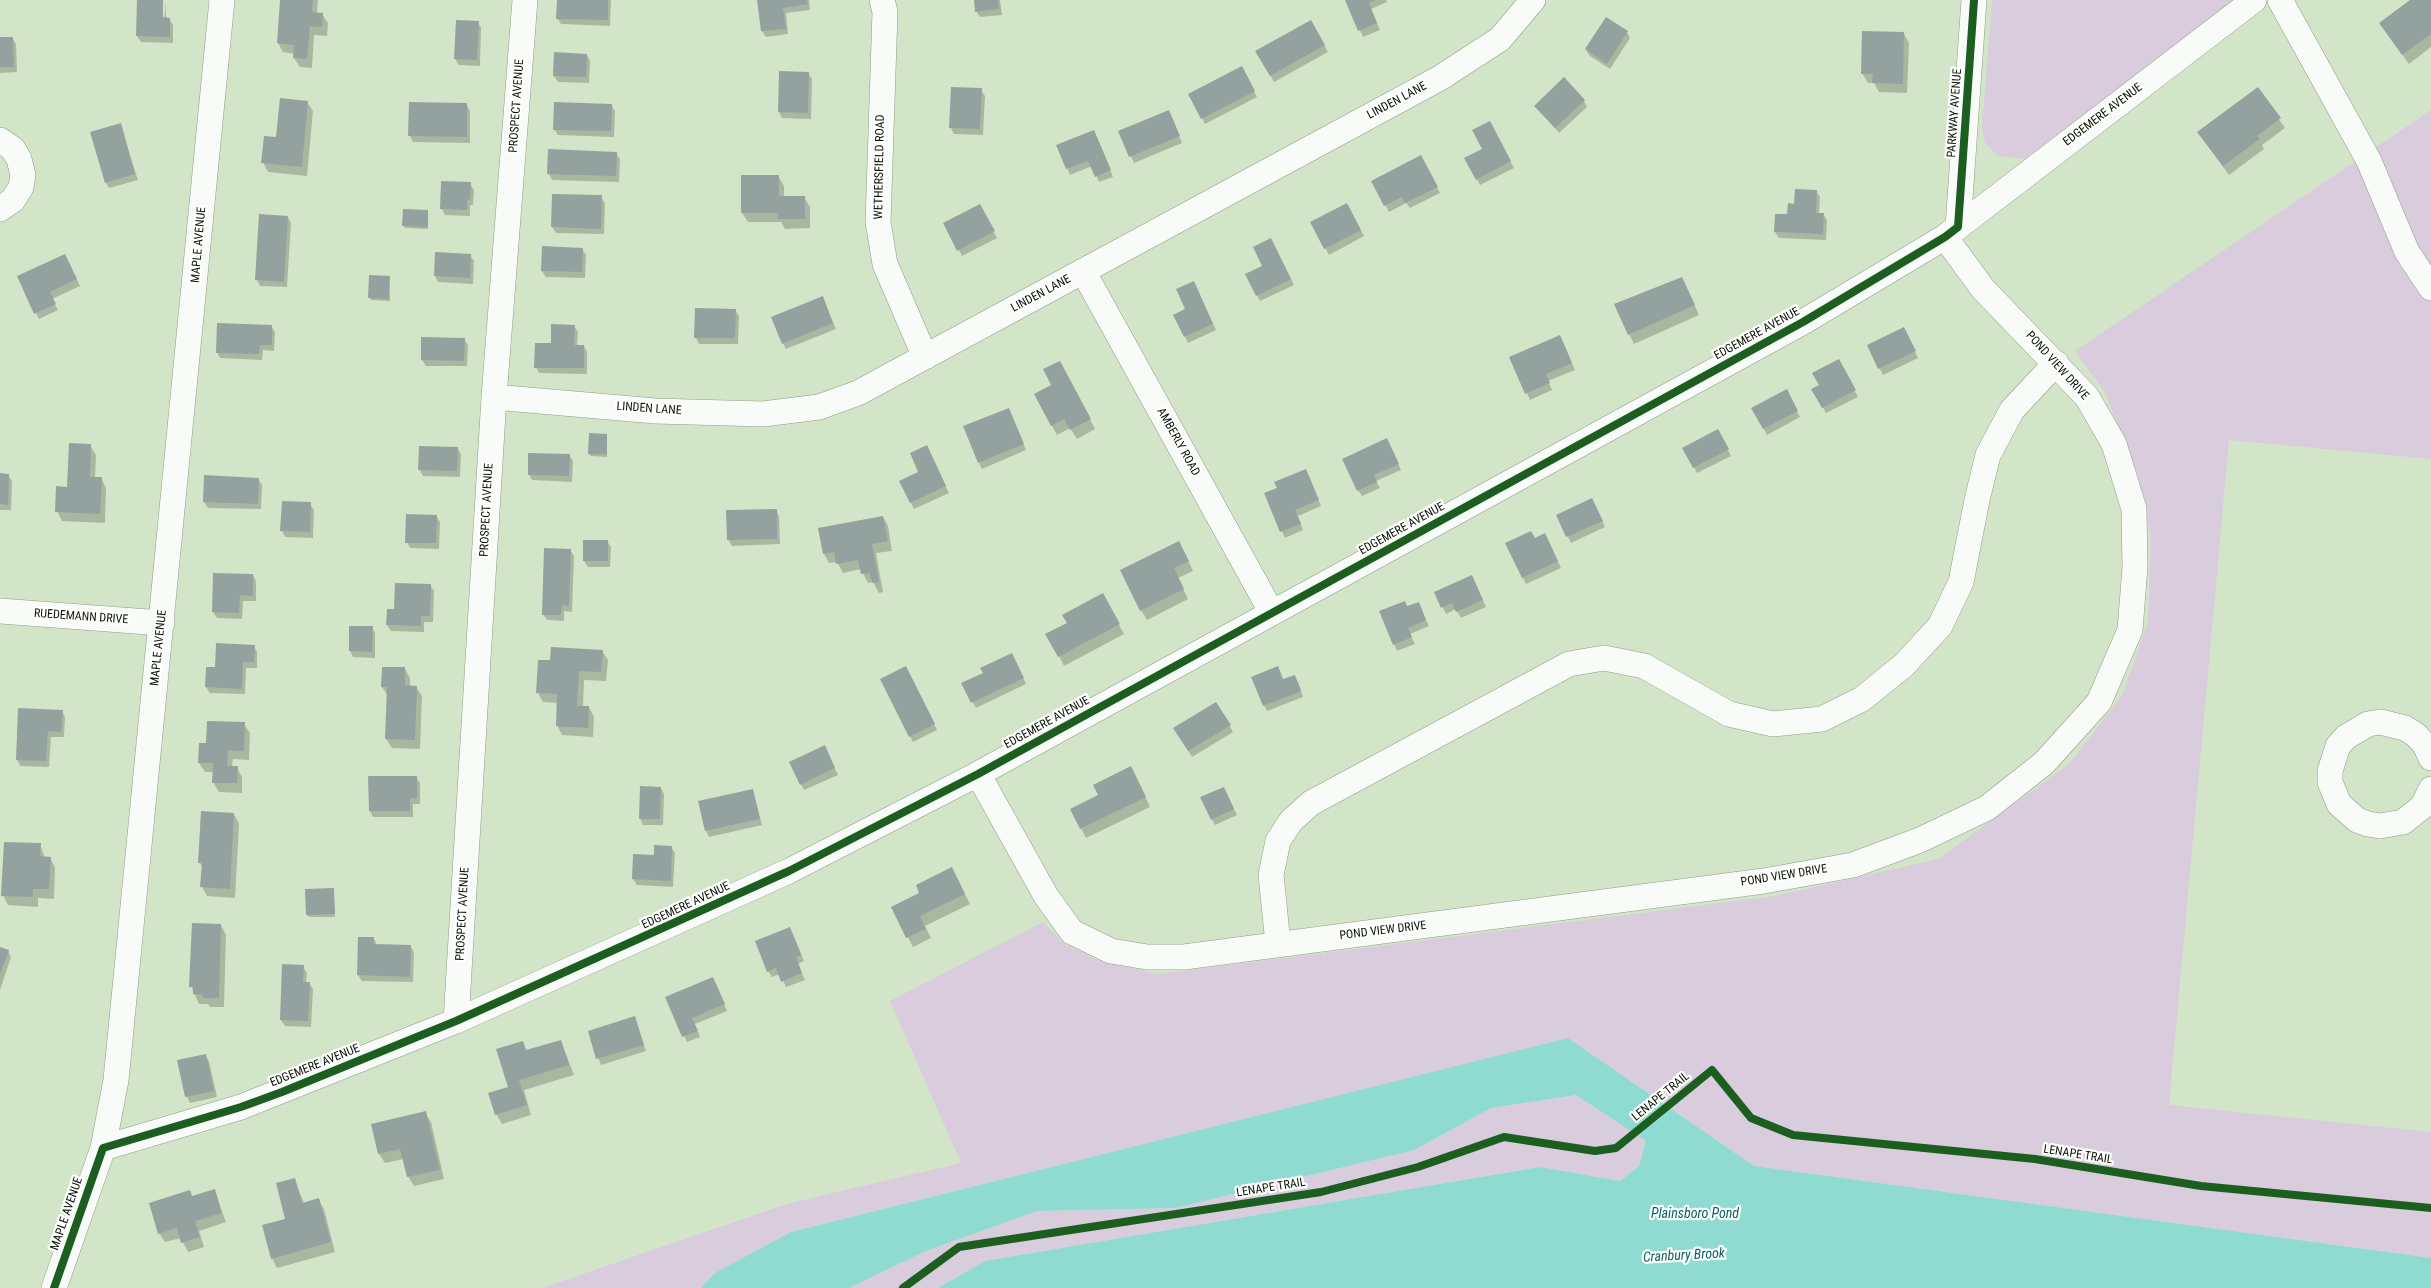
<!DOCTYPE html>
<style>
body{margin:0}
canvas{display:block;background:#d3e5c8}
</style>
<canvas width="2431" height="1288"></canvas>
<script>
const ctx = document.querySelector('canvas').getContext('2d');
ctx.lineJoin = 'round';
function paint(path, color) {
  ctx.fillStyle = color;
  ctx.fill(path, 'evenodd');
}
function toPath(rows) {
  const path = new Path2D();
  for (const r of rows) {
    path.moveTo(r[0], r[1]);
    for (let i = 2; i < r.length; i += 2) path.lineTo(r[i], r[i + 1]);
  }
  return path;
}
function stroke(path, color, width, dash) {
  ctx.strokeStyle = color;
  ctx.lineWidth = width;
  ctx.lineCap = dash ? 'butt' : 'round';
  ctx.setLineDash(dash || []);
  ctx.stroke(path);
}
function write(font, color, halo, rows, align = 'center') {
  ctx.font = font + ' "Roboto Condensed",sans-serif';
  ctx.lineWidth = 4.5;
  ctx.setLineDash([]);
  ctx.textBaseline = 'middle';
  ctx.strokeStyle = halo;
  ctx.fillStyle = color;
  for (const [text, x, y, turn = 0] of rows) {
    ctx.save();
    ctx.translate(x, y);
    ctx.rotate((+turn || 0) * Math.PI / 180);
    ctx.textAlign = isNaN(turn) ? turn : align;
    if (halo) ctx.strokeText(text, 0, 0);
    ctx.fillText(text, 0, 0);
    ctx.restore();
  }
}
paint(toPath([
 [1992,0,2239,0,2024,159,1998,156,1985,143,1982,126],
 [2431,110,2431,459,2229,440,2169,1105,2431,1132,2431,1258,1754,1166,1568,1038,791,1232,715,1273,701,1288,542,1288,790,1203,961,1163,890,1001,1043,922,1066,945,1100,961,1158,974,1775,896,1938,859,2068,765,2122,696,2148,622,2151,538,2138,475,2105,392,2075,351],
 [1576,1095,1646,1141,1639,1166,1620,1181,1539,1167,985,1261,938,1288,849,1288,926,1251,1037,1211,1175,1208,1414,1150,1491,1108]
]), '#d8ccdd');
paint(toPath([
 [1568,1038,1754,1166,2431,1258,2431,1288,938,1288,985,1261,1540,1167,1620,1181,1639,1166,1646,1141,1576,1095,1491,1108,1414,1150,1175,1208,1037,1211,926,1251,849,1288,701,1288,715,1273,791,1232]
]), '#90dbd1');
paint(toPath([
 [138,0,162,0,161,24,164,24,166,0,166,19,169,19,173,25,173,43,141,42,137,36],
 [289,0,318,0,317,14,322,14,328,23,327,36,314,35,312,68,300,67,294,58,295,54,283,52,278,43],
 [558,0,611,0,610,26,561,24,557,18],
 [759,0,809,0,810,10,786,13,788,34,766,37,762,31],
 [975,0,1000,0,1002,15,980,17,976,11],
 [1347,0,1386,0,1387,2,1371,9,1380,30,1363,37],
 [2409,0,2431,0,2431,47,2409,64,2380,23,2410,2],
 [478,22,481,28,480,66,459,65,455,59],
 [1311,22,1328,52,1274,82,1257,52],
 [1627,32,1630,38,1610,69,1590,56,1586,50],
 [1904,34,1909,43,1907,93,1879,92,1874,83,1868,83,1862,73],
 [12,38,16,44,17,72,0,73,0,39],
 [587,55,590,61,589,83,558,82,554,76],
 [808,73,812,79,811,119,782,118,779,112],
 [1245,74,1257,97,1205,124,1202,118],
 [2258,89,2285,128,2262,145,2264,149,2229,175,2204,141],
 [981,90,985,96,983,135,954,134,951,128],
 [1584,101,1587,107,1559,133,1536,106],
 [307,102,313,111,307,176,268,172,263,162,277,138],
 [467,105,470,111,470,143,413,142,410,136],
 [611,105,615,111,614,137,558,135,554,129],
 [1172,118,1182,143,1134,163,1120,132],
 [1490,122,1514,168,1480,185,1466,159,1484,149],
 [120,125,138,180,109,188,106,182],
 [1097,137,1113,177,1099,182,1092,166,1070,175,1058,146],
 [616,153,620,159,619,182,552,180,549,174],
 [1424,163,1440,193,1410,208,1406,203,1389,212,1373,182],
 [778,176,784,186,784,198,804,197,810,207,810,228,785,229,781,222,748,222,742,213],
 [470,184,474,190,473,205,470,205,470,216,445,215,442,209],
 [1816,191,1820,197,1819,214,1823,214,1827,220,1826,240,1779,238,1775,232,1776,215,1788,215,1795,205],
 [553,196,601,197,605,203,604,234,556,233,552,227],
 [1347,204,1364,236,1329,255,1311,222],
 [979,205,997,238,962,256,945,224],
 [428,211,428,229,405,228,404,225],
 [288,217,291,223,287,287,260,286,257,280],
 [1274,245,1294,285,1260,301,1257,295],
 [582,249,586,255,585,278,546,277,542,271],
 [436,254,470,255,474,261,473,284,438,282,435,276],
 [68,261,80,286,52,299,58,310,39,319,36,313],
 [389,277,390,301,371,300,370,298],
 [1682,278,1699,315,1634,344,1615,305],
 [1197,289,1216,330,1188,343,1175,315,1187,310],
 [825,304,836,329,786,349,783,343],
 [735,310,739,316,738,344,699,344,696,338],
 [271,326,275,332,274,351,263,350,262,360,220,358,217,352],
 [574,326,578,332,577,346,584,346,587,352,587,374,539,373,536,367,552,344],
 [1907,334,1918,358,1883,375,1868,346],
 [464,339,468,345,467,366,426,366,422,360],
 [1563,342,1575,370,1548,381,1552,390,1530,400,1511,357],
 [1838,360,1858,397,1826,413,1813,390,1820,386],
 [1065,372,1095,429,1077,439,1070,428,1057,435,1052,426,1053,385],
 [1786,391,1800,417,1767,435,1753,409],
 [1011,415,1026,450,982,469,979,463],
 [1718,431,1731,456,1697,473,1684,448],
 [606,435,607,457,591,456,589,454],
 [90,445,96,455,95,478,101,478,106,488,105,523,62,521,57,511],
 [1390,445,1401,470,1376,481,1380,488,1362,496,1358,490],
 [457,448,461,454,460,477,423,476,419,469],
 [930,453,949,493,914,509,901,482,920,473],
 [569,455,573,461,572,482,532,480,529,474],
 [0,475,8,475,12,481,11,510,0,510],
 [1309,476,1321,506,1298,516,1303,530,1285,538,1265,494],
 [258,479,262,485,261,509,208,508,204,502],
 [310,504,314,510,313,538,285,537,282,531],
 [1595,506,1605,527,1571,543,1558,516],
 [776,510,779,516,780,544,732,546,728,539],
 [436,516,440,522,439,549,410,548,407,542],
 [883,517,888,526,892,551,876,553,883,592,879,593,873,582,868,583,861,569,843,573,837,562,829,563,824,554],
 [1535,540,1548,541,1561,568,1526,584,1507,544],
 [607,541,611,547,610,567,588,567,584,561],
 [570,550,574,556,572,612,564,611,564,621,547,620,543,614],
 [1184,552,1193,571,1178,578,1188,599,1147,620,1141,610],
 [253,575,256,581,256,601,243,601,242,619,217,618,213,612],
 [1475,583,1486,607,1461,618,1456,609,1446,614,1436,593],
 [430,585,434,591,433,622,424,622,424,632,391,631,387,625,396,610],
 [1108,604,1124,634,1064,666,1059,656],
 [1407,607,1421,609,1429,626,1410,634,1415,644,1397,651,1381,612],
 [372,627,375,633,375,658,353,657,350,651],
 [254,646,257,652,257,668,246,668,245,694,210,693,206,687,216,668],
 [602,651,608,660,606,681,584,680,583,707,589,707,594,717,593,737,562,735,557,725,558,703,543,702,538,693],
 [1015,661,1026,684,976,708,963,684],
 [405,669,410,678,410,687,416,687,422,696,420,749,392,748,386,739,388,696,382,687],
 [909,673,937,730,913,742,910,736],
 [1283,680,1298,682,1303,697,1267,711,1264,705],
 [1216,703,1233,732,1192,757,1175,728],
 [62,711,65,717,64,737,51,737,49,767,20,766,17,759],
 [244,724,250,733,249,760,233,759,232,767,237,768,242,777,242,793,219,792,213,782,214,772,205,772,199,763,208,744],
 [828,753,838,775,804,790,801,784],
 [416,777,420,783,420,804,413,804,413,817,373,817,370,811,370,778],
 [1136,777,1150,807,1086,838,1081,828],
 [661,788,664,794,663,825,643,825,640,818],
 [753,790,762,825,709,837,706,831],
 [1227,794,1237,815,1215,825,1212,819],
 [234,814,239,824,235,898,207,896,202,887,203,868,199,862],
 [40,844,45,858,50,858,55,867,54,899,38,898,38,907,8,905,3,895],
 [671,847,675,853,673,887,637,885,633,879,655,856],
 [957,878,970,904,925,926,931,938,913,947,892,907],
 [333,890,335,917,309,917,307,915],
 [221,925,226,935,224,1007,210,1007,208,1004,199,1004,191,986],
 [793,934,804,961,798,964,805,980,786,987,780,974,772,977,768,971],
 [374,939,377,945,410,946,414,952,413,982,362,981,358,975],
 [0,948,8,951,11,957,0,990],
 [303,967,307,973,306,983,309,983,313,989,311,1027,285,1026,281,1020],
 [716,984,727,1011,695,1024,700,1037,687,1042,667,997],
 [634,1018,646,1051,601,1065,589,1032],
 [561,1041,574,1075,524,1090,531,1115,502,1124,496,1114,509,1087,522,1042,527,1051],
 [205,1055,209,1061,217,1097,190,1103,187,1097,179,1061],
 [425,1113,431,1122,444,1179,414,1186,408,1176,404,1159,385,1163,379,1154,373,1125],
 [294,1179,304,1203,318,1199,324,1209,335,1252,277,1268,272,1258,287,1220],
 [214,1191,226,1222,199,1231,204,1247,188,1252,181,1238,165,1242,159,1233,192,1197]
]), '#0003');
paint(toPath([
 [137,0,163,0,163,17,170,18,170,37,136,36],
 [280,0,313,0,312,12,323,13,322,27,310,26,307,59,293,58,294,45,277,43],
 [557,0,608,0,608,20,556,19],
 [757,0,807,0,808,4,783,8,786,29,761,31],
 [974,0,998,0,999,9,975,12],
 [1345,0,1375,0,1369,3,1377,23,1358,31],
 [2410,0,2431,0,2431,34,2402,55,2379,23],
 [1606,17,1628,31,1607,64,1585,49],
 [456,20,479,21,477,60,454,59],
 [1311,20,1325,45,1270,76,1255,51],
 [1862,31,1904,32,1903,84,1872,83,1873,74,1861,74],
 [0,37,13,37,14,67,0,67],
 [554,52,587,54,586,77,553,76],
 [1242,66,1255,91,1201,119,1188,94],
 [779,71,809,72,808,113,778,112],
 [1564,77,1585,100,1555,128,1534,106],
 [951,87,982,88,980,129,949,128],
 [2258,87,2281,118,2257,136,2260,139,2223,166,2197,132],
 [280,98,308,101,302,167,261,163,264,136,276,137],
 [409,102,467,103,467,137,408,136],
 [554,102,612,104,611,131,553,130],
 [1169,110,1180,136,1129,157,1118,131],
 [1490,121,1511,161,1476,180,1464,158,1482,149,1472,130],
 [121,123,135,174,105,183,90,132],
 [1094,130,1111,170,1095,177,1088,161,1066,169,1056,145],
 [548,149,617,152,616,176,547,174],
 [1421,155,1438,187,1405,203,1402,197,1384,206,1371,181],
 [741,175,779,175,779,196,805,196,805,219,778,219,778,213,741,213],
 [441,181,471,182,470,200,467,199,467,210,440,209],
 [1795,189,1817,190,1816,213,1824,213,1823,234,1774,232,1775,214,1787,214,1788,203,1794,204],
 [552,194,602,195,601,229,551,227],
 [1347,203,1361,230,1324,249,1310,222],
 [980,204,995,231,957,251,943,223],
 [403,209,428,210,428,227,402,226],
 [259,214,288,216,284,282,255,280],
 [1271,238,1291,279,1256,296,1245,274,1262,266,1253,247],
 [542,246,583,248,582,272,541,271],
 [435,252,471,254,470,278,434,276],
 [65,254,77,279,50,292,56,304,34,314,17,276],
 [369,275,390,276,389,299,368,298],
 [1682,277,1695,305,1628,335,1614,304],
 [1194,281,1213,324,1184,337,1173,315,1185,309,1176,289],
 [823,296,833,323,782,344,771,317],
 [695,308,736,309,735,338,694,338],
 [217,323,272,325,272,345,260,345,259,354,216,353],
 [551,324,575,325,574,345,584,345,584,368,534,368,535,343,551,343],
 [1904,327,1916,351,1878,369,1867,345],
 [1560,335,1572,363,1546,374,1550,383,1525,394,1509,357],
 [421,337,465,338,464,361,421,360],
 [1839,359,1856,390,1822,408,1811,389,1819,385,1812,373],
 [1060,361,1091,419,1070,430,1064,419,1051,426,1034,394,1051,385,1043,369],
 [1787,389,1798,411,1763,429,1751,408],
 [1009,408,1024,444,978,463,963,426],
 [1718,429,1729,449,1693,468,1682,448],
 [589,433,607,434,607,454,588,454],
 [1387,438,1399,464,1374,475,1377,482,1357,491,1342,459],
 [69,443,91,444,90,477,102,477,100,514,55,512,56,486,67,487],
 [927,445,946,486,910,503,899,481,918,472,910,453],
 [419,446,458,447,457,471,418,470],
 [528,453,570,454,569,476,528,475],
 [1306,469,1319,500,1295,510,1301,524,1280,532,1264,493,1277,488,1274,482],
 [0,473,9,474,8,505,0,504],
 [204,475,259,478,258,504,203,502],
 [1592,498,1603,521,1566,537,1556,515],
 [282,501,311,502,310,532,280,531],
 [777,509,777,539,727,540,726,510],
 [406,514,437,515,436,543,405,543],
 [883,516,888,541,872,544,879,582,872,583,870,573,861,574,858,560,836,564,834,552,823,554,818,528],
 [1531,531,1535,538,1545,533,1558,561,1522,578,1505,543],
 [583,540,608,540,608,561,583,561],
 [1179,541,1189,561,1174,568,1184,589,1140,611,1120,570],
 [544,548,571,549,569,606,562,605,561,615,542,615],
 [213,573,253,574,253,596,240,595,239,613,212,612],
 [1472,575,1483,600,1456,612,1452,603,1441,608,1434,592],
 [395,583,431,584,430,616,421,616,421,626,386,625,387,609,394,609],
 [1103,593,1120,624,1058,657,1045,634,1067,623,1062,615],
 [1405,601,1407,606,1419,602,1426,620,1408,628,1412,637,1393,645,1379,611],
 [349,626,373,626,372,652,349,651],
 [216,643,255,645,254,662,243,662,242,689,205,687,206,667,215,667],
 [551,647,603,650,601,672,579,671,577,706,589,706,588,728,556,726,557,694,536,693,538,660,550,660],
 [1012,653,1024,678,971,703,961,683,983,673,980,668],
 [906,666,935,724,909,737,880,679],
 [1278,666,1283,679,1295,675,1301,691,1263,706,1251,677],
 [382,667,405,667,405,685,417,686,415,740,385,739,387,687,381,687],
 [1216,702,1231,725,1188,751,1173,728],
 [18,708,63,710,61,732,48,731,46,761,16,760],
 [207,721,245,722,244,751,228,750,227,766,238,766,237,783,212,783,213,763,198,763,199,743,206,743],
 [825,745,835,768,800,785,789,762],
 [1131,766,1146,797,1080,829,1070,809,1098,795,1093,785],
 [368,776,417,776,417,798,410,798,410,811,369,811],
 [640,786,661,787,660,819,639,819],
 [1224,787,1234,809,1211,820,1200,797],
 [753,789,760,819,705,831,698,801],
 [201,811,234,813,230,889,200,887,202,863,198,863],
 [4,842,41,843,40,856,51,857,49,889,33,889,33,897,1,896],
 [654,845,672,846,671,881,632,879,633,854,654,855],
 [952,867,965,894,920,916,926,929,906,938,891,907,919,893,916,885],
 [334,888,335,914,306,915,305,889],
 [192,923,221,924,219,998,203,998,203,995,193,994,193,987,189,987],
 [790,927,801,955,796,957,802,973,781,982,776,968,767,972,755,941],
 [358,937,374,937,374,944,411,945,410,977,357,975],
 [0,947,9,950,0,974],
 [282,964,304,965,303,982,310,982,308,1021,280,1020],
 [713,977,725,1004,692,1018,698,1031,682,1037,665,997],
 [635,1016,644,1045,596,1059,588,1031],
 [561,1040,569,1065,519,1080,527,1105,495,1115,488,1093,508,1087,496,1049,523,1041,526,1050],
 [206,1054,214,1091,185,1097,177,1060],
 [426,1111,440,1170,407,1177,400,1149,378,1154,371,1124],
 [295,1178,302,1203,319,1198,331,1242,271,1259,262,1225,285,1219,276,1183],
 [215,1189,222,1213,195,1221,200,1237,181,1243,177,1228,158,1234,149,1203,190,1190,192,1196]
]), '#93a29e');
const street = toPath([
 [882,0,885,12,878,222,885,264,925,357],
 [2280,0,2369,161,2407,252,2431,288],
 [0,140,13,149,19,159,23,175,21,187,13,200,0,209],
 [1958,227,1974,0],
 [1083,271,1272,613],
 [494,397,655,411,763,414,819,407,858,393,1440,78,1500,39,1533,0],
 [0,611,162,623],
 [2431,758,2425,745,2416,735,2405,728,2380,722,2368,724,2346,737,2338,746,2330,771,2330,782,2339,804,2357,820,2368,824,2380,826,2403,822,2423,806,2431,789],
 [978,774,1046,896,1072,932,1111,951,1147,957,1184,957,1764,881,1853,865,1920,840,1987,808,2044,763,2099,702,2130,630,2135,567,2134,509,2114,444,2087,397,1983,289,1945,237],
 [1278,944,1271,875,1278,841,1291,821,1311,803,1569,664,1604,658,1644,666,1729,714,1773,724,1822,719,1862,699,1904,665,1940,626,1961,582,1977,500,1988,455,2012,410,2056,363],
 [456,1021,494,397,525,0],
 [103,1148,241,1107,456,1021,789,871,978,774,1803,322,1945,237,2254,0],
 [54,1288,103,1148,116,1080,222,0]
]);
stroke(street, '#8f9c87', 26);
stroke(street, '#f8fbf7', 25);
stroke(toPath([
 [54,1288,103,1148,241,1107,282,1092,456,1021,789,871,978,774,1272,613,1803,322,1945,237,1958,227,1974,0],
 [903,1288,959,1247,1321,1192,1418,1167,1504,1137,1595,1151,1616,1148,1712,1070,1751,1118,1793,1135,2035,1159,2201,1186,2431,1208]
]), '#1b5e20', 8);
write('12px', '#091403', '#fff', [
 ["LINDEN LANE",1397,101,-28],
 ["PROSPECT AVENUE",517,106,-86],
 ["PARKWAY AVENUE",1955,113,-86],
 ["EDGEMERE AVENUE",2103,115,-37],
 ["WETHERSFIELD ROAD",880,167,-89],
 ["MAPLE AVENUE",199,245,-85],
 ["LINDEN LANE",1041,294,-28],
 ["EDGEMERE AVENUE",1757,334,-29],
 ["POND VIEW DRIVE",2057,366,48],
 ["LINDEN LANE",649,409,4],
 ["AMBERLY ROAD",1178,442,61],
 ["PROSPECT AVENUE",487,510,-87],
 ["EDGEMERE AVENUE",1402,529,-29],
 ["RUEDEMANN DRIVE",81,617,4],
 ["MAPLE AVENUE",159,648,-84],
 ["EDGEMERE AVENUE",1047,723,-29],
 ["POND VIEW DRIVE",1784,876,-9],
 ["EDGEMERE AVENUE",686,906,-25],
 ["PROSPECT AVENUE",463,914,-87],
 ["POND VIEW DRIVE",1383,931,-7],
 ["EDGEMERE AVENUE",315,1066,-22],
 ["LENAPE TRAIL",1661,1097,-39],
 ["LENAPE TRAIL",2078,1155,9],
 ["LENAPE TRAIL",1271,1188,-9],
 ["MAPLE AVENUE",67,1214,-71]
]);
write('italic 14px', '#086160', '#fff', [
 ["Plainsboro Pond",1695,1214],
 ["Cranbury Brook",1684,1256,-3]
]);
</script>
